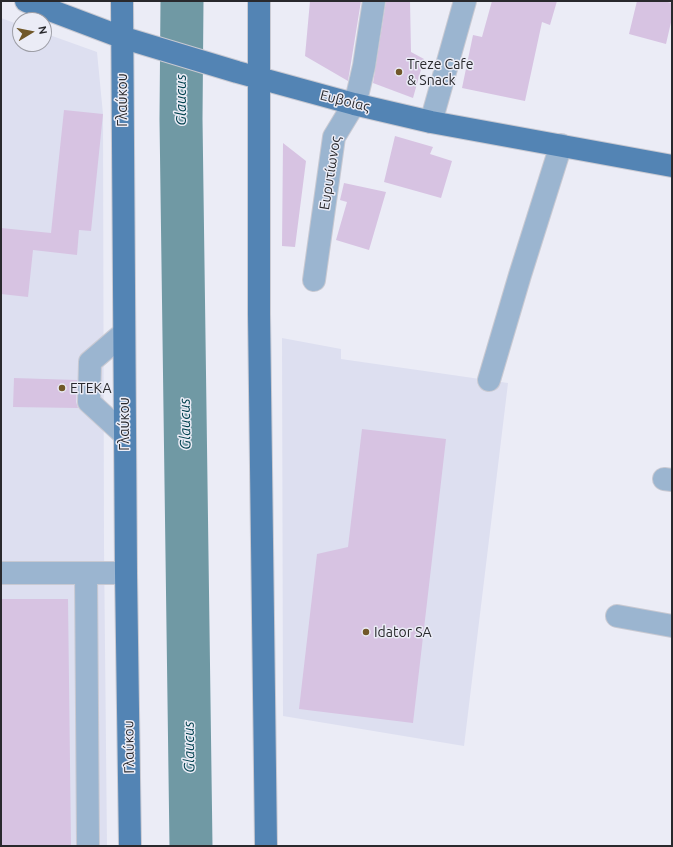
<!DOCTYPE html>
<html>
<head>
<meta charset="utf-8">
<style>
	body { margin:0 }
	#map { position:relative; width:673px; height:847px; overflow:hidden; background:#ebecf6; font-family:Ubuntu,sans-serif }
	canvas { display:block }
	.frame { position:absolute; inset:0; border:2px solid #29292d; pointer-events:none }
	.north { position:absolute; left:12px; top:12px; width:40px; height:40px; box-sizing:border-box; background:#ebecf6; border:1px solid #9d9ea6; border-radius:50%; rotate:80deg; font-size:11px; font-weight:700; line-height:16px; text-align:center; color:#29292d }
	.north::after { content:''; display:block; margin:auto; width:14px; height:18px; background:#715829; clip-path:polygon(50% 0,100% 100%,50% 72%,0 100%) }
</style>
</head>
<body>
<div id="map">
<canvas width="673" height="847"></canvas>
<div class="frame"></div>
<div class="north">N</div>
</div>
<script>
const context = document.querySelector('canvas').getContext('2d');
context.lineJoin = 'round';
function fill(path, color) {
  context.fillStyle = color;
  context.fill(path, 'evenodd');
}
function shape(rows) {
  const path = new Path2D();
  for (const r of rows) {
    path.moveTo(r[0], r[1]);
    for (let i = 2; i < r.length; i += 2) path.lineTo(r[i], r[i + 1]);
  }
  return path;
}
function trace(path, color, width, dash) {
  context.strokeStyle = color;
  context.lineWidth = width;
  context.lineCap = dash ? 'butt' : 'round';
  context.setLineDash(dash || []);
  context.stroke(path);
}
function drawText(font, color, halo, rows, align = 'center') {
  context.font = font + ' Ubuntu,sans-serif';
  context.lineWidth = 3;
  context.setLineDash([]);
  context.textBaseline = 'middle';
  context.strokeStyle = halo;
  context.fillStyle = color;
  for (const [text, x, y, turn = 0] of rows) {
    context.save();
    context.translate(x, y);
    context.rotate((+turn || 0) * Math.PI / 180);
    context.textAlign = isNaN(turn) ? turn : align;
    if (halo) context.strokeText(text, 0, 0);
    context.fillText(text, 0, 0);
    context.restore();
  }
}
const built = shape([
	[1,18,20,25,20,44,44,44,44,33,97,52,103,114,104,546,107,846,1,846],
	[282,338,341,349,341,359,508,383,464,746,283,716]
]);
const river = shape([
	[182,1,181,119,191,846]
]);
const building = shape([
	[310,1,361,1,348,81,305,56],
	[386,1,410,1,411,52,424,59,413,98,373,83],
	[492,1,557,1,550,25,542,22,525,101,462,88,473,35,482,37],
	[637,1,663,1,672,3,672,18,666,44,629,34],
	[64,110,103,114,91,231,79,230,77,255,33,250,28,297,1,294,1,228,51,233],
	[395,136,433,147,430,154,452,161,441,198,384,182],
	[283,143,306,161,295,247,282,246],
	[344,183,386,192,369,250,336,240,347,202,340,200],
	[14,378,77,380,76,402,78,408,13,407],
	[362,429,446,439,413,723,299,709,317,554,348,547],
	[1,599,68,599,71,846,1,846]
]);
const minor = shape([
	[431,122,465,1],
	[314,280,334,137,354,104,358,92,364,66,374,1],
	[124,333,90,362,89,402,125,435],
	[489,380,520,275,561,145],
	[664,479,672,480],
	[1,573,126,573],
	[86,573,88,846],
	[617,616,672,626]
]);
const major = shape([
	[26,1,121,37,237,72,354,104,431,122,672,166],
	[122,1,126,573,130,846],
	[259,1,259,314,266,846]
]);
const markers = [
	[399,72,4,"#715829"],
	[62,388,4,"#715829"],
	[366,632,4,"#715829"]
];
const poiNames = [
	["Treze Cafe",407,64],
	["& Snack",407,80],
	["ΕΤΕΚΑ",70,388],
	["Idator SA",374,632]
];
const streetNames = [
	["Γλαύκου",122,100,-90],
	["Ευβοίας",345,101,14],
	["Ευρυτίωνος",330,173,-81],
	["Γλαύκου",124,424,-90],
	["Γλαύκου",129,747,-91]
];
const waterNames = [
	["Glaucus",181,100,-90],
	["Glaucus",185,424,-91],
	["Glaucus",189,747,-91]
];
fill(built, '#dddff0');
trace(river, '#7099a4', 43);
fill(building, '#d7c3e2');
trace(minor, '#c8c9d2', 24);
trace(major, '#c8c9d2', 24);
trace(minor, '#9bb5d0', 22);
trace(major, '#5384b4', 22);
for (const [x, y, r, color] of markers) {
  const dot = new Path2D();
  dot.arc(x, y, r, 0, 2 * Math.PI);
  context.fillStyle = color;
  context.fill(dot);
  trace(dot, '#ebecf6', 1.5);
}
drawText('14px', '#29292d', '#ebecf6', poiNames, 'left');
drawText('14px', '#29292d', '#ebecf6', streetNames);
drawText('italic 15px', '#00414e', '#ebecf6', waterNames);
</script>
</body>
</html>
